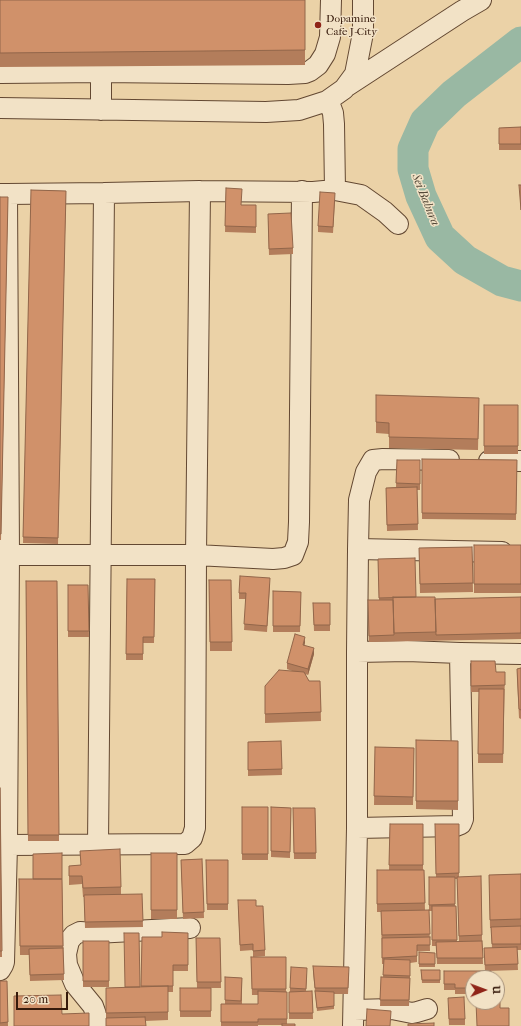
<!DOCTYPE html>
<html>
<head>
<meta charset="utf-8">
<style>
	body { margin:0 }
	#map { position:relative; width:521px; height:1026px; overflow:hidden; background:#ebd2a7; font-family:"IM FELL French Canon",serif }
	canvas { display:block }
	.north { position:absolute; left:465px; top:970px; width:40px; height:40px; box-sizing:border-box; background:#f2e2c6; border:1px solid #a7927b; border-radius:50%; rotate:89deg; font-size:11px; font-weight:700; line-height:16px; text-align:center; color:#361a0b }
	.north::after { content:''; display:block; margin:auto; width:14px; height:18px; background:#8f2418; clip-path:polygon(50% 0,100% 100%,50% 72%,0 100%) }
	.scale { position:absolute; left:16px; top:992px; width:52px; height:18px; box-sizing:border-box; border:2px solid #361a0b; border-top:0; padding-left:5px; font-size:12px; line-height:14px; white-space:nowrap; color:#361a0b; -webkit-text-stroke:3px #f2e2c6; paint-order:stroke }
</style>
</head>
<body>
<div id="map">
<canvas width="521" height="1026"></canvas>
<div class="north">U</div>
<div class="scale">20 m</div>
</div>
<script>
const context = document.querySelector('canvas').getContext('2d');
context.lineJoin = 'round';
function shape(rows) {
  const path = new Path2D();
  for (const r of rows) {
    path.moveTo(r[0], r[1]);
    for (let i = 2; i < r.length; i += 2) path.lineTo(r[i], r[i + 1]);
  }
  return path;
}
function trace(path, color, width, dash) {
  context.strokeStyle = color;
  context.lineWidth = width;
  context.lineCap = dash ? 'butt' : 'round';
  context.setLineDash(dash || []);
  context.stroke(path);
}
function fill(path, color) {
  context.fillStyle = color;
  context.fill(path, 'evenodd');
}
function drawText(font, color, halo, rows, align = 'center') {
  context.font = font + ' "IM FELL French Canon",serif';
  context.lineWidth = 3;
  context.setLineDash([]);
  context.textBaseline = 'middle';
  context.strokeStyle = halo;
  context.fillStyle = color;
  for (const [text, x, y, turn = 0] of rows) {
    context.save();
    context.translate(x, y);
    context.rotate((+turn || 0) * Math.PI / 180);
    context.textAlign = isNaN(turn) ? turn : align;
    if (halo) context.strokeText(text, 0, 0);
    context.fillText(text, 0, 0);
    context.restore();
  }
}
const river = shape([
	[521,42,454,94,425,122,413,149,413,169,421,196,440,237,465,260,502,281,521,286]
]);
const street = shape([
	[101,72,101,110],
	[0,73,101,72,288,74,305,73,310,71,318,65,325,54,330,37,331,0],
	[347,86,462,11,481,0],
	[327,101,330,105,333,113,334,124,335,190],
	[0,108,266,112,299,110,327,101,344,89,355,74,363,33,363,0],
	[0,194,7,194,9,555,7,845,4,962,3,965,0,970],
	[7,194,104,193],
	[489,461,521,461],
	[358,549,502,552],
	[0,555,196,555,273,559,284,558,293,555,298,542,299,522,302,191],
	[357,652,358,549,359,500,366,472,373,460,383,459,449,460],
	[357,828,456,826,461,824,463,819,460,653],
	[98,844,104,193,200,191,313,192,335,190,361,195,385,212,398,224],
	[7,845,185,844,192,838,195,828,196,555,200,191],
	[354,1010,392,1009,412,1013,417,1012,427,1009],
	[99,1026,98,1020,93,1006,75,984,67,965,66,954,69,941,74,935,80,932,95,933,190,928],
	[353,1026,357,828,357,652,407,651,460,653,521,654]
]);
const wall = shape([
	[0,0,305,0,305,65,0,67],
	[521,127,521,150,499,150,499,128],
	[226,188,241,205,256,205,256,233,225,232],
	[31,190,66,191,58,544,23,543],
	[0,197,8,197,1,540,0,540],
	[335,199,333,233,318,232,318,226],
	[268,220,293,248,293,254,269,255],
	[376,395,479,398,478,450,389,448,389,434,376,433],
	[484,405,518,405,518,454,484,454],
	[422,459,517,460,516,520,422,519],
	[397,460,420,460,420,490,417,490,418,530,387,531,386,488,396,487],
	[474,545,521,545,521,593,474,593],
	[472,547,473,592,420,593,419,548],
	[378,559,416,597,435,599,521,597,521,639,369,642,368,600,379,600],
	[127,579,155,579,154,643,143,643,143,660,126,660],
	[209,580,231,580,232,651,210,651],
	[26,581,57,581,59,841,28,841],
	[270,584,267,632,244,630,246,599,239,599,239,593],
	[68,585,88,585,89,637,68,637],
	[273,591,301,592,300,632,273,632],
	[313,603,330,603,330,631,314,631],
	[305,643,304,645,314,654,308,675,305,674,309,681,320,681,321,721,265,723,265,686,292,671,287,669,287,663],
	[471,661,496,672,505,672,503,763,478,763,479,692,471,692],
	[521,668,521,719,519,718,517,677,517,669],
	[416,740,458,741,458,810,416,809],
	[281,741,282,775,248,776,248,742],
	[375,747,414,748,413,805,374,805],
	[0,788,2,957,0,957],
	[242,807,268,807,268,860,242,860],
	[271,807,291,808,290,858,271,857],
	[293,808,315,808,316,859,294,859],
	[390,824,423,824,423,870,424,870,425,910,429,910,430,951,417,951,417,962,410,963,410,984,409,1006,380,1006,381,977,383,977,384,964,382,964,381,912,377,912,377,870,389,870],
	[435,824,459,824,459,877,481,876,482,941,459,942,457,879,455,879,455,906,456,906,457,942,482,941,483,964,437,964,436,946,432,946,432,911,429,911,429,877,436,877],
	[80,851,121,887,121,895,142,894,143,927,85,928,84,897,83,897,82,884,69,885,69,866,81,865],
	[151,853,177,853,177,919,151,919],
	[202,859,204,918,183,919,181,860],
	[206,860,228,860,228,910,207,910],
	[521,874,521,950,517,950,518,970,488,971,473,978,473,994,455,994,455,990,444,990,444,971,485,971,484,948,492,948,491,928,490,928,489,875],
	[19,879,62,879,64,980,30,981,29,955,20,955],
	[238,906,256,906,265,950,265,956,253,957,253,950,240,951],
	[188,933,188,971,173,971,173,992,168,992,168,1020,145,1021,106,1026,106,988,141,987,142,937,162,937],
	[196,938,220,938,221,988,197,988],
	[83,941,109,941,109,987,83,987],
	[419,952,435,953,435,967,419,967],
	[251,957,286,957,286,992,287,992,287,1024,282,1025,258,1025,258,1026,221,1026,221,1004,225,1004,225,977,242,978,242,1004,258,1004,258,995,252,995],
	[313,966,349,973,348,994,334,994,334,1009,317,1011,313,972],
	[421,970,440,970,440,983,422,983],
	[307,974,306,991,312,991,313,1019,289,1019,289,992,290,992,290,988],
	[0,981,7,981,8,1026,0,1026],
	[180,988,211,988,211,1017,180,1017],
	[448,1004,465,1019,465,1025,449,1025]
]);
const shadedWall = shape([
	[305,637,305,643,303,651,303,645],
	[314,648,314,654,308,675,308,669]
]);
const building = shape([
	[0,0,305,0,305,50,0,53,0,0],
	[521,127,521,144,499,144,499,128,521,127],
	[519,185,521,185,521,210,519,185],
	[226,188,242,189,241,205,256,205,256,227,225,226,226,188],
	[31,190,66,191,58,538,23,537,31,190],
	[320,192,335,193,333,227,318,226,320,192],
	[0,197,8,197,1,534,0,534,0,197],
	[291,213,293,248,269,249,268,214,291,213],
	[376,395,479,398,478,439,389,437,389,423,376,422,376,395],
	[484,405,518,405,518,446,484,446,484,405],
	[422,459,517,460,516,514,422,513,422,459],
	[397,460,420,460,420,484,396,483,397,460],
	[417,487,418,524,387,525,386,488,417,487],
	[474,545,521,545,521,584,474,584,474,545],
	[472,547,473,583,420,584,419,548,472,547],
	[415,558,416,597,379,598,378,559,415,558],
	[240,576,270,578,267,626,244,624,246,593,239,593,240,576],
	[127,579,155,579,154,637,143,637,143,654,126,654,127,579],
	[209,580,231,580,232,642,210,642,209,580],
	[26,581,57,581,59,835,28,835,26,581],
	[68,585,88,585,89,631,68,631,68,585],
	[273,591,301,592,300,626,273,626,273,591],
	[393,597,435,597,436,632,394,633,393,597],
	[521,597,521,633,436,635,435,599,521,597],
	[368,600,393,600,394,635,369,636,368,600],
	[313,603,330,603,330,625,314,625,313,603],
	[295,634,305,637,303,645,314,648,308,669,287,663,295,634],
	[471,661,495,661,496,672,505,672,505,685,471,686,471,661],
	[521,668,521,710,519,709,517,669,521,668],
	[279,670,304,672,309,681,320,681,321,712,265,714,265,686,279,670],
	[479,689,504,689,503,754,478,754,479,689],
	[416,740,458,741,458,801,416,801,416,740],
	[281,741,282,769,248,770,248,742,281,741],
	[375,747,414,748,413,797,374,796,375,747],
	[0,788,2,951,0,951,0,788],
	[242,807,268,807,268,854,242,854,242,807],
	[271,807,291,808,290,852,271,851,271,807],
	[293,808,315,808,316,853,294,853,293,808],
	[390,824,423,824,423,865,389,865,390,824],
	[435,824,459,824,459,873,436,874,435,824],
	[120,849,121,887,83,888,82,876,69,876,69,866,81,865,80,851,120,849],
	[62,853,62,879,33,879,33,854,62,853],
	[151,853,177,853,177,910,151,910,151,853],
	[202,859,204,912,183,913,181,860,202,859],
	[206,860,228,860,228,904,207,904,206,860],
	[377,870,424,870,425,903,377,904,377,870],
	[521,874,521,919,490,920,489,875,521,874],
	[481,876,482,935,459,936,457,877,481,876],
	[429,877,455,877,455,904,429,905,429,877],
	[19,879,62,879,63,946,20,946,19,879],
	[142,894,143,921,85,922,84,895,142,894],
	[238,900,256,900,256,906,263,906,265,950,253,951,253,944,240,945,238,900],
	[432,906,456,906,457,940,432,940,432,906],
	[429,910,430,934,382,935,381,911,429,910],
	[521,926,521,944,492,944,491,927,521,926],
	[162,932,188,933,188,965,173,965,173,986,141,986,142,937,162,937,162,932],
	[124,933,139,933,140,987,125,987,124,933],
	[430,937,430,945,417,945,417,956,382,958,382,938,430,937],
	[196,938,220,938,221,982,197,982,196,938],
	[83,941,109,941,109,981,83,981,83,941],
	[482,941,483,958,437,958,436,942,482,941],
	[517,947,518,964,485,965,484,948,517,947],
	[63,948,64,974,30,975,29,949,63,948],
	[419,952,435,953,435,964,419,964,419,952],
	[251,957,286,957,286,989,252,989,251,957],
	[384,959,410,960,410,976,383,975,384,959],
	[313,966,349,967,348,988,315,988,313,966],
	[291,967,307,968,306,989,290,988,291,967],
	[421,970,440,970,440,980,422,980,421,970],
	[444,971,491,971,491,978,473,978,473,988,455,988,455,984,444,984,444,971],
	[225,977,242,978,241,1001,225,1000,225,977],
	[381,977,410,978,409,1000,380,1000,381,977],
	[0,981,7,981,8,1022,0,1023,0,981],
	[168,986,168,1012,106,1013,106,988,168,986],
	[180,988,211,988,211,1011,180,1011,180,988],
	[258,991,287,992,287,1019,258,1019,258,1022,221,1022,221,1004,258,1004,258,991],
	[312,991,313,1013,289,1013,289,992,312,991],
	[315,991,334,992,334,1006,317,1008,315,991],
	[61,995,62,1014,89,1013,89,1026,14,1026,14,996,61,995],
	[497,996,500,996,500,1008,509,1008,509,1026,477,1026,476,1002,497,1002,497,996],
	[464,997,465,1019,449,1019,448,998,464,997],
	[367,1009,391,1011,390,1026,366,1026,367,1009],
	[145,1017,146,1026,106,1026,106,1018,145,1017],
	[434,1023,434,1026,408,1026,408,1024,434,1023],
	[282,1024,295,1024,295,1026,282,1026,282,1024]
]);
const markers = [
	[318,25,4,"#8f2418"]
];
const poiNames = [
	["Dopamine",326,19],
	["Cafe J-City",326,32]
];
const waterNames = [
	["Sei Babura",425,200,68]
];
trace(river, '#99b8a3', 31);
trace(street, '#634832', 22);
trace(street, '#f2e2c6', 20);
fill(wall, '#b37d5b');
fill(shadedWall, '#92664a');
fill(building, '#d0916a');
trace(building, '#92664a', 1);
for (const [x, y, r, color] of markers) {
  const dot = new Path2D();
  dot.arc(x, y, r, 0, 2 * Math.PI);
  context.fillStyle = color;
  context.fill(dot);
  trace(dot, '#f2e2c6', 1.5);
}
drawText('11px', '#361a0b', '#f2e2c6', poiNames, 'left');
drawText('italic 12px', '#544939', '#f2e2c6', waterNames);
</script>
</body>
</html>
